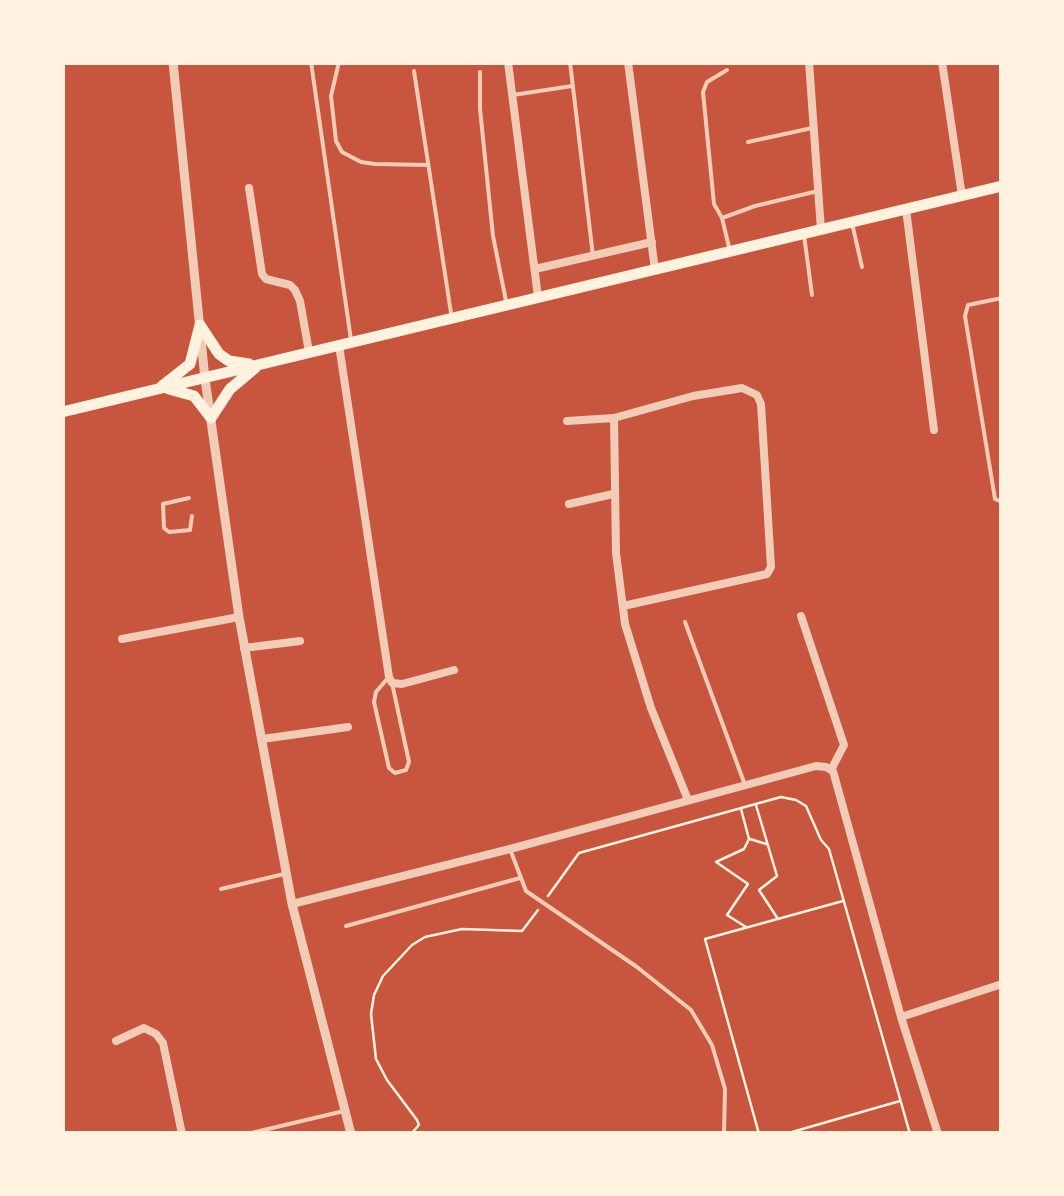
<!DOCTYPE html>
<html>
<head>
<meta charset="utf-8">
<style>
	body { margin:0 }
	#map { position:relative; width:1064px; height:1196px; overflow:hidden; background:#c8553d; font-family:"Roboto Serif",serif }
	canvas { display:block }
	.frame { position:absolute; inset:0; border:65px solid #fff3e0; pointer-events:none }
</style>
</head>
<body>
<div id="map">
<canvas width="1064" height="1196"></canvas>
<div class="frame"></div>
</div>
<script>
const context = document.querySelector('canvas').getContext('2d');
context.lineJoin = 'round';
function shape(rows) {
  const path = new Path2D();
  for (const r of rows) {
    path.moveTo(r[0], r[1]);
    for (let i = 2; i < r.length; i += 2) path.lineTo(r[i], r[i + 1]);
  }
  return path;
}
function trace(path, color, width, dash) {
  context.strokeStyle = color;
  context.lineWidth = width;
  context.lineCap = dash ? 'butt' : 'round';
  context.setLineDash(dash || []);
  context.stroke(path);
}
const path = shape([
	[756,805,777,876,759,890,778,919],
	[741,809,749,839,744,849,716,862,748,884,727,915,746,927],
	[750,839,766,844],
	[548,896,579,853,781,797,796,800,806,806,821,840,829,849,910,1134],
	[411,1134,419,1125,417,1120,387,1080,376,1059,371,1014,374,995,383,976,412,945,425,937,462,929,522,931,538,910],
	[759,1134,705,939,843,901],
	[785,1134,900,1101]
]);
const service = shape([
	[311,62,351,340],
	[339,62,331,96,336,141,342,152,361,162,375,164,428,165],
	[570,62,593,256],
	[414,71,451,313],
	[480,72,480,109,493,236,506,301],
	[513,95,572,86],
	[748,142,812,128],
	[722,218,714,204,703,92,707,82,727,70],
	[852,223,862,267],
	[804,235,812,295],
	[729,247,722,218,755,206,818,191],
	[1002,298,968,305,965,316,995,499,1002,502],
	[189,498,163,504,164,528,169,532,190,530,192,516],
	[685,622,745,785],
	[387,679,376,692,374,702,389,768,395,773,406,770,409,762,392,683],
	[510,849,526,891,637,967,691,1010,712,1045,725,1089,724,1134],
	[221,889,284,874],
	[346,926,520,878],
	[247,1134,344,1111]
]);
const minor = shape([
	[508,62,538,297],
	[628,62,655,270],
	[809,62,821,230],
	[942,62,962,196],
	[249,188,262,274,266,279,290,285,295,290,300,301,309,352],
	[906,209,934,430],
	[535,269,652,242],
	[339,345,389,677,392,683,402,684,454,670],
	[614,418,616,553,625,624,651,708,688,800],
	[567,421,614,418,693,396,742,388,757,395,761,404,771,567,767,574,623,606],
	[569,504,613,494],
	[801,616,844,745,831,770],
	[122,639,239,617],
	[244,648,300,641],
	[262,739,348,727],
	[292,904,510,849,816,766,826,767,833,771,901,1017,938,1134],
	[901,1017,1002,984],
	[116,1041,144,1028,156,1034,163,1043,182,1134]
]);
const tertiary = shape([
	[173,62,205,379,239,617,292,904,351,1134]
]);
const primary = shape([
	[200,325,219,354,229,361,249,364],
	[162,386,190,364,200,325],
	[169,389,194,396,211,418,230,389,255,368],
	[62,412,1002,186]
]);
trace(path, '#fff3e0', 2.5);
trace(service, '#f1ccb7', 4);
trace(minor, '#f1ccb7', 8);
trace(tertiary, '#f1ccb7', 9);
trace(primary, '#fff3e0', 11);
</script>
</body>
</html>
